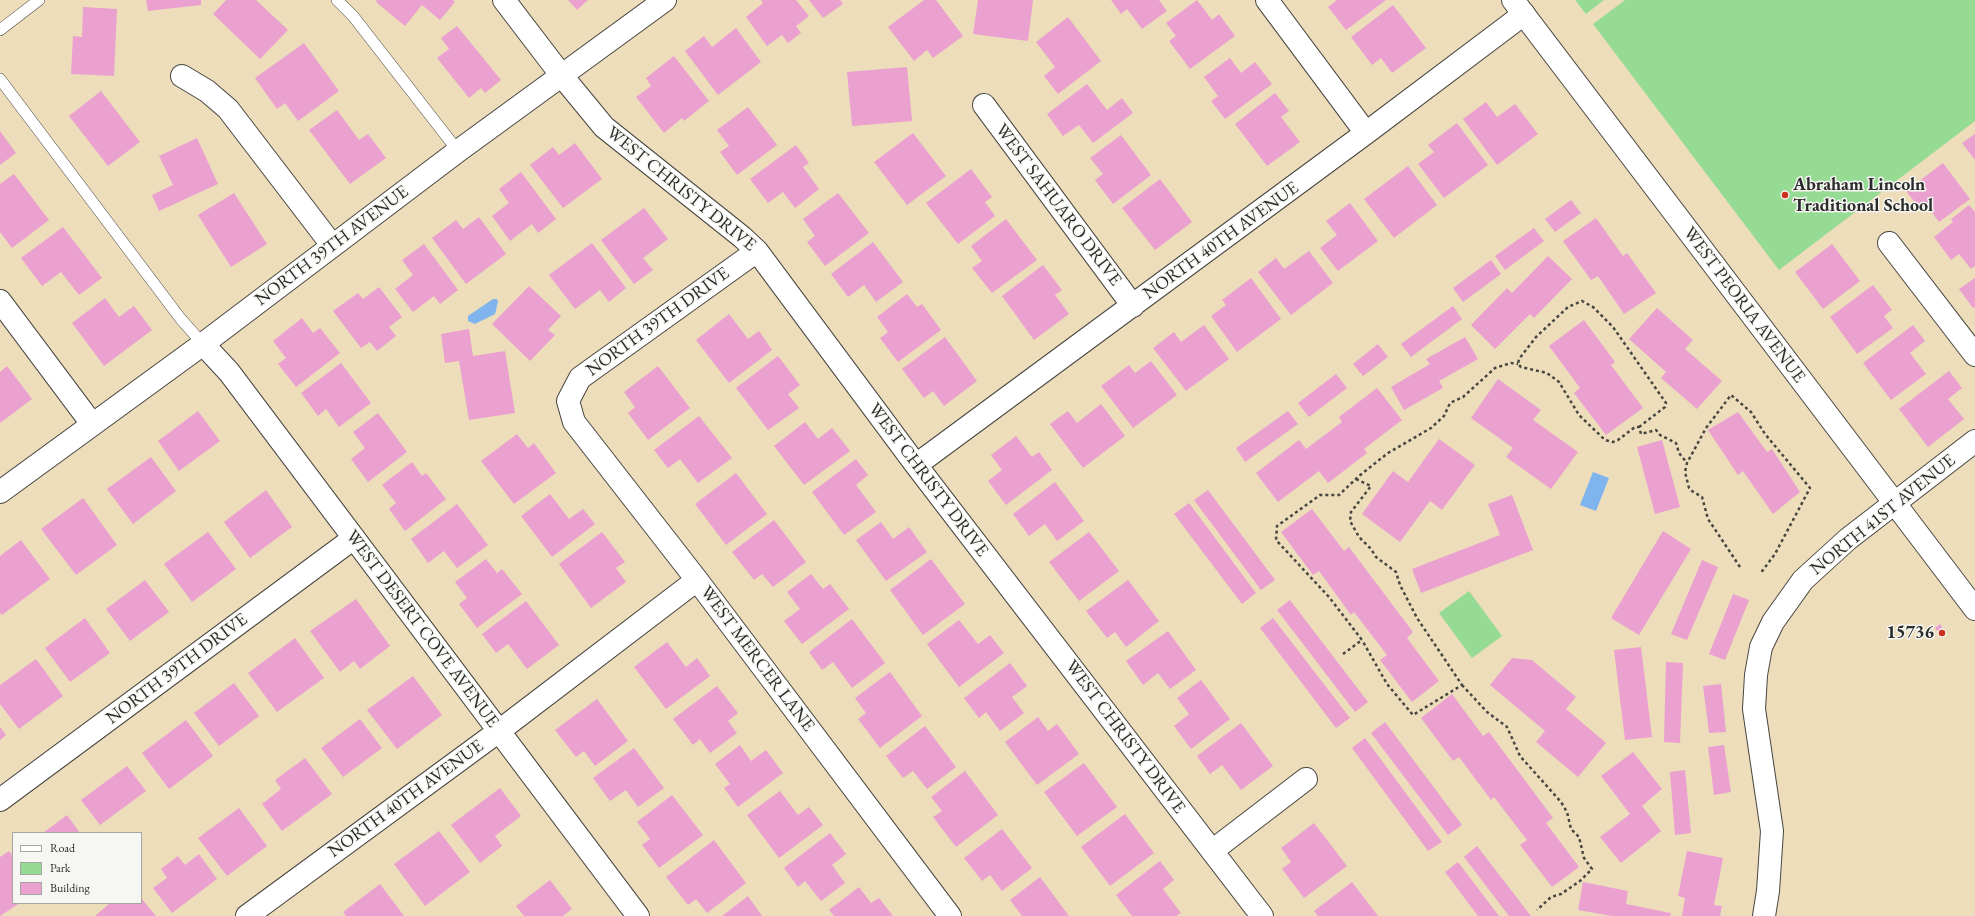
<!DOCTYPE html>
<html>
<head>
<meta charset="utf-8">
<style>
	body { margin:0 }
	#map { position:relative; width:1975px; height:916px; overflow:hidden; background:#edddbb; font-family:"EB Garamond",serif }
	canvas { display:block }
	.legend { position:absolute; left:12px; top:832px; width:130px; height:72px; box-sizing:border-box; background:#f6f6f2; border:1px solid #a5a5a2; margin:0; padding:5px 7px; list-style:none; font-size:12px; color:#2b2b2b }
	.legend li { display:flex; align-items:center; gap:8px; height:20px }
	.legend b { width:20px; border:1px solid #a5a5a2 }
</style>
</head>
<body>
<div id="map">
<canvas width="1975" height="916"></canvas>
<ul class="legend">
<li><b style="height:5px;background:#fff"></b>Road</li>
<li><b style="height:11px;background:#96db93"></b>Park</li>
<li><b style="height:11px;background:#eaa1cf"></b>Building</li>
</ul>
</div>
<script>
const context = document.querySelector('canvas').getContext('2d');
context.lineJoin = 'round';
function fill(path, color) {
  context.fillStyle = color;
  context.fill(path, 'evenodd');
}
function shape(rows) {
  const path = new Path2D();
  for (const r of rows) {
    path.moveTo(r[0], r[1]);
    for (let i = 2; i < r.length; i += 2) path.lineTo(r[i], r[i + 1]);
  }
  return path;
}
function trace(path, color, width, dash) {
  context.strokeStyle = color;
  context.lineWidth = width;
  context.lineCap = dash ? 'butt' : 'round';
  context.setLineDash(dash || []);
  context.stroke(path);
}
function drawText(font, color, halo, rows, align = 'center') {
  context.font = font + ' "EB Garamond",serif';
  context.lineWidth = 3;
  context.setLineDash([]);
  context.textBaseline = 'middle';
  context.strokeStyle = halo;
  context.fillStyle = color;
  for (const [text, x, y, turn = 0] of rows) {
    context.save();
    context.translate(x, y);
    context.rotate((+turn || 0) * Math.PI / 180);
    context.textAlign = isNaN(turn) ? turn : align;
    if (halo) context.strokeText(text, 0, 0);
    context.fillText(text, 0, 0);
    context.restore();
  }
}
const green = shape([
	[1575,0,1604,0,1586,14],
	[1625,0,1975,0,1975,121,1779,270,1593,24],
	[1469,591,1502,636,1472,658,1439,613]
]);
const water = shape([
	[493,299,497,299,498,302,495,314,475,324,468,321,468,316],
	[1593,472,1609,478,1596,511,1580,505]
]);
const building = shape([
	[146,0,201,0,201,5,148,11],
	[226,0,256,0,288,30,260,59,213,14],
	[377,0,453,0,455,2,440,20,422,5,405,26,376,2],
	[568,0,588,0,577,10],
	[761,0,796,0,809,16,796,26,801,33,788,43,782,35,767,46,746,17,763,3],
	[809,0,840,0,843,4,823,18],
	[924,0,936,0,963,36,933,58,927,50,914,61,888,27],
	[978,0,1033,0,1028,41,973,34],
	[1111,0,1159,0,1167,11,1142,29,1127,9,1121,14],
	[1197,0,1212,20,1219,14,1235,36,1190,69,1169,41,1176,36,1166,23],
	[1337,0,1386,0,1346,30,1328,7],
	[1393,5,1426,48,1392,73,1381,58,1372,65,1351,37],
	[83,7,117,9,114,76,71,74,73,36,82,37],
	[1068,17,1101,61,1058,94,1044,76,1055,67,1036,42],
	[457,26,501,80,485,93,481,88,469,98,437,58,449,49,441,38],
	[736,28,761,62,718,95,685,51,704,36,712,47],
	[304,43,339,91,298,121,285,103,277,109,255,78],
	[674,56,709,101,684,121,682,118,664,133,636,97,651,86,646,78],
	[1230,58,1241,73,1255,62,1272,84,1225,119,1211,101,1218,96,1204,77],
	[907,67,912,121,852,126,847,72],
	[1087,84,1107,110,1122,98,1133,113,1093,143,1079,125,1063,136,1047,114],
	[101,91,140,142,108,166,69,116],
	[1275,93,1289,111,1281,117,1300,142,1267,166,1235,124],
	[1486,102,1497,117,1515,104,1538,134,1497,165,1463,119],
	[748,107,777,145,737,175,720,152,729,146,717,130],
	[337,110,359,140,368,134,386,158,350,184,309,130],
	[1457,123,1488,165,1444,198,1418,164,1434,152,1428,145],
	[0,131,16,153,0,165],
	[913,133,946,176,907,205,874,162],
	[1975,134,1975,160,1962,143],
	[1121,135,1151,175,1113,204,1095,180,1103,174,1090,158],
	[197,138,218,184,159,211,152,195,173,185,159,156],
	[575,143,602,179,563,208,530,165,553,147,559,155],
	[796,145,809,163,803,167,819,189,795,208,783,192,768,203,750,179],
	[1943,163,1970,199,1939,222,1927,206,1921,210,1906,191],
	[1408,166,1437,205,1394,238,1364,199],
	[971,169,992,197,985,202,995,216,958,244,926,203],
	[521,172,556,219,538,233,532,224,510,241,492,216,509,203,499,189],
	[14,174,49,220,12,248,0,232,0,184],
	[1160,179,1192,222,1155,250,1122,208],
	[234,193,267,244,231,267,198,215],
	[838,193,869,233,825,266,807,242,815,236,803,219],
	[1571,200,1581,213,1555,232,1545,219],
	[1350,203,1378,241,1338,271,1320,248,1337,235,1326,221],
	[1969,205,1975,212,1975,266,1971,269,1959,254,1951,260,1934,237,1953,222,1951,219],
	[644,208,668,239,643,258,653,270,634,284,601,240],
	[479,217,506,254,466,284,432,238,456,220,463,229],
	[1596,218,1623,256,1627,253,1656,293,1624,314,1598,276,1591,280,1563,241],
	[1006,219,1037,260,992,293,972,268,982,261,971,246],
	[63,227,102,278,79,295,61,272,42,286,21,258],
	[1534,228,1544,241,1505,270,1495,256],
	[873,242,903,282,876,302,864,285,848,297,831,274],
	[592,243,626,288,609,302,600,290,575,309,549,275],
	[424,244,458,290,440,304,434,296,413,312,395,289,413,275,402,260],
	[1832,244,1860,281,1823,309,1795,272],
	[1309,251,1333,283,1291,315,1258,272,1276,258,1284,269],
	[1548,256,1572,279,1534,318,1530,314,1495,349,1471,325,1507,288,1512,293],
	[1491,260,1501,274,1463,302,1453,288],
	[1043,265,1062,290,1055,295,1069,314,1034,340,1002,296],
	[1251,278,1281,319,1237,352,1211,316,1226,305,1222,300],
	[1975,278,1975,307,1973,308,1959,289],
	[1873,285,1892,310,1884,316,1893,328,1857,354,1830,317],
	[529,286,561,316,548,330,555,335,530,361,492,324],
	[379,287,402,317,389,327,396,336,377,351,370,342,361,348,333,311,358,293,363,299],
	[907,294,917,307,922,304,941,330,898,362,880,338,888,332,877,317],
	[105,298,119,317,134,306,152,330,104,366,72,323],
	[1453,306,1462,319,1411,357,1401,344],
	[1657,308,1693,340,1685,349,1722,381,1697,409,1661,378,1666,372,1629,339],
	[729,314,748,339,759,331,772,350,729,383,696,340],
	[302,318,313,333,320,328,340,353,296,387,278,364,286,358,273,341],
	[1584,320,1615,362,1611,365,1643,408,1606,435,1574,393,1580,388,1549,346],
	[1204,325,1229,359,1186,391,1153,348,1174,332,1181,342],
	[1913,325,1925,341,1910,353,1926,374,1891,400,1863,363],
	[469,329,473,356,505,351,515,413,469,420,459,361,445,363,441,334],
	[945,337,977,381,944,406,933,391,924,398,902,369],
	[1465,337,1478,359,1439,381,1443,388,1404,410,1391,387,1430,364,1426,359],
	[1378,344,1388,357,1363,376,1353,364],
	[778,356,800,385,788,394,799,408,768,430,736,388],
	[1151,361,1177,395,1133,428,1101,386,1129,365,1135,373],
	[341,363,371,403,339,427,326,409,318,416,301,393],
	[7,366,32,399,0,423,0,372],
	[658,366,690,408,648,440,628,413,635,407,624,392],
	[1949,371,1962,388,1948,399,1964,419,1928,447,1899,409],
	[1336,374,1347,388,1309,417,1298,403],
	[1498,379,1541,410,1533,420,1578,452,1551,489,1506,457,1513,448,1471,418],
	[1377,388,1402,420,1364,449,1367,453,1328,483,1319,471,1278,502,1256,473,1299,440,1306,449,1342,422,1339,417],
	[1101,404,1125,436,1083,468,1050,424,1068,411,1077,423],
	[198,411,220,441,179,471,158,441],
	[1288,411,1298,424,1245,462,1236,448],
	[1738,412,1767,452,1772,449,1800,492,1773,514,1743,471,1738,475,1708,430],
	[378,413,407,452,368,482,351,459,365,448,353,432],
	[699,416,732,458,698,483,680,459,668,468,654,450],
	[805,422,818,439,832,428,850,451,804,485,774,446],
	[517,434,528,448,534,443,556,473,514,504,481,461],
	[1016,436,1032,457,1039,452,1052,470,1006,505,988,481,1002,470,991,455],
	[1439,439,1475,465,1442,510,1430,501,1400,542,1362,514,1393,471,1408,482],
	[1662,440,1680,507,1655,514,1637,447],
	[151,457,176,491,133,524,107,489],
	[856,459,868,475,856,485,876,512,844,535,812,492],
	[412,462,422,476,426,473,446,499,405,531,389,509,396,503,382,485],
	[736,473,767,514,726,545,695,504],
	[1055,482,1084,521,1057,541,1045,524,1029,536,1013,514],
	[266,490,292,527,250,558,224,522],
	[1208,490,1275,580,1261,590,1194,500],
	[550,494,569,519,583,509,595,524,552,557,521,516],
	[1512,495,1533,550,1421,593,1412,569,1500,535,1488,504],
	[83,498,117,545,76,575,41,529],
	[1189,503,1256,593,1242,604,1174,514],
	[457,504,488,545,457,568,444,551,428,563,411,539],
	[1312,509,1344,551,1349,547,1413,632,1407,638,1439,681,1412,702,1380,660,1387,655,1354,612,1351,615,1319,571,1313,575,1281,532],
	[774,520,806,562,773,587,762,574,754,580,732,552],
	[881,522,893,539,909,527,927,552,886,581,856,540],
	[1663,531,1691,549,1639,635,1611,618],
	[208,532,236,569,192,602,164,564],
	[602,532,625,562,616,568,626,582,591,608,559,564],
	[1089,532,1119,571,1079,601,1049,562],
	[21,540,50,579,2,615,0,613,0,556],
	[486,559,497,573,502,569,522,594,477,628,459,604,467,598,455,582],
	[931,559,965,604,923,635,890,590],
	[1702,560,1718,567,1687,640,1671,634],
	[811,574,823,589,830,584,849,609,802,644,784,621,800,609,787,592],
	[145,580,169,612,130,641,106,609],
	[1128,580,1159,621,1126,647,1115,632,1107,638,1086,611],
	[1733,594,1749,600,1725,660,1709,654],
	[356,599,390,646,360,669,354,661,340,672,310,631],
	[1290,600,1368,702,1355,712,1277,610],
	[526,601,559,645,527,669,508,644,496,653,482,634],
	[85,618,110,653,70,682,45,648],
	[1273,618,1350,718,1336,728,1260,628],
	[852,619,885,663,852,688,833,662,822,670,809,652],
	[959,620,978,644,990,635,1004,653,959,687,927,644],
	[1940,624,1945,632,1943,638,1935,628],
	[1168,631,1196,670,1170,689,1158,673,1143,685,1126,661],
	[295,638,324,678,277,712,248,673],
	[667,642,686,667,697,658,710,676,666,709,634,667],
	[1641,647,1652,737,1625,740,1614,650],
	[1512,658,1532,660,1576,697,1566,709,1606,743,1578,777,1536,742,1545,731,1490,685],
	[36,659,63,696,19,729,0,704,0,685],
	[1666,662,1683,663,1680,743,1664,742],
	[1010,663,1027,686,1012,697,1024,713,1000,731,986,712,979,718,964,698],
	[890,672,922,716,880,748,858,719,866,713,855,698],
	[413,676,442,715,397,749,367,710],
	[1201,680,1230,719,1191,749,1174,726,1189,714,1177,698],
	[234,683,259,716,219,746,194,713],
	[1721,684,1726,732,1709,733,1703,686],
	[717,686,738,713,728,721,737,733,710,753,700,739,693,745,673,719],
	[1452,694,1483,736,1489,732,1553,818,1546,823,1579,867,1552,887,1520,845,1527,840,1494,797,1491,800,1459,757,1453,761,1421,718],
	[597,699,628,741,595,766,584,751,576,757,555,730],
	[1038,717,1048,731,1057,724,1079,754,1037,785,1005,742],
	[360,719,382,748,343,777,321,748],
	[186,720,213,756,169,789,142,753],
	[1385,722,1462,825,1448,835,1371,733],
	[1241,723,1273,766,1241,790,1222,765,1210,774,1197,756],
	[925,726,956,767,927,789,913,771,903,778,886,756],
	[0,727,6,735,0,740],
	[1365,738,1442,842,1428,851,1352,748],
	[740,745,751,761,766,750,783,773,738,807,724,788,730,784,715,764],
	[1724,745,1731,792,1714,795,1708,747],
	[634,748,664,788,638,807,626,790,610,801,593,778],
	[1633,752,1662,789,1642,806,1661,831,1621,863,1600,837,1630,814,1601,776],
	[305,758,332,794,282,831,262,804,281,789,275,780],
	[1084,763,1117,807,1077,836,1044,792],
	[127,766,146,791,100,825,81,800],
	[1685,770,1691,833,1675,835,1670,772],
	[965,771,998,815,956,847,933,817,942,811,931,797],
	[500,788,521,816,495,836,502,846,480,863,451,825],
	[780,791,798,815,809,807,823,825,779,858,747,815],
	[672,795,703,835,659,868,642,845,650,839,637,822],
	[239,808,267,846,227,876,198,838],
	[1125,814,1154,853,1110,886,1081,847],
	[67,815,80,833,43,833],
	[1314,823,1347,866,1304,898,1282,869,1291,862,1281,848],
	[1002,829,1032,868,1002,891,990,875,982,881,964,858],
	[439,831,470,872,425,906,394,864],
	[830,833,846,854,832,865,845,883,821,901,805,881,798,887,784,868],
	[714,840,746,883,707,913,696,899,688,905,666,877],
	[1477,846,1531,916,1509,916,1464,857],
	[9,851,13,856,13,903,20,903,0,916,0,857],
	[1687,851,1723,858,1714,905,1722,906,1720,916,1682,916,1685,898,1678,896],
	[199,854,217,879,172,913,153,888,167,878,161,869,178,856,185,865],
	[1160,861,1174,880,1163,889,1181,913,1176,916,1132,916,1116,895],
	[1458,862,1499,916,1478,916,1445,872],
	[1040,877,1069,916,1022,916,1010,900],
	[550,880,572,909,563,916,524,916,516,906],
	[1352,882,1378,916,1318,916,1314,911],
	[1583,882,1628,891,1626,904,1671,913,1670,916,1612,916,1578,910],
	[380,884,404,916,346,916,343,912],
	[859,887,871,903,879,898,893,916,834,916,829,910],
	[748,896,762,916,722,916],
	[141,898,156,916,95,916,110,903,141,903]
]);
const path = shape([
	[1639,427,1665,407,1666,403,1613,327,1593,307,1582,301,1568,307,1536,337,1519,359,1518,364,1521,367,1547,373,1559,382,1579,415,1605,440,1613,442,1618,440,1635,427,1639,427,1641,434,1656,430,1660,435,1676,443,1679,453,1687,463],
	[1356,479,1371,486,1351,512,1350,521,1359,537,1371,549,1376,557,1396,572,1400,585,1417,618,1462,685,1413,715,1387,684,1362,640],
	[1740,567,1708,519,1702,497,1692,491,1689,488,1685,472,1687,463,1706,428,1731,395,1751,412,1765,434,1810,488,1775,554,1760,574],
	[1343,654,1362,640,1329,597,1276,540,1277,526,1320,495,1339,495,1359,476,1388,453,1431,428,1444,416,1450,403,1463,397,1495,368,1511,363,1518,364],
	[1462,685,1487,712,1507,727,1520,756,1561,802,1567,812,1571,829,1579,837,1584,858,1592,869,1580,881,1561,894,1551,897,1537,910]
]);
const service = shape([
	[337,0,353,16,458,151],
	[0,30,39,0],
	[0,79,180,318,203,344]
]);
const minor = shape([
	[504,0,562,76,604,127,742,237,757,251,916,465,1262,916],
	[1267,0,1366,133],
	[182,76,207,91,228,109,332,245],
	[984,105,1133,306],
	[1889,243,1975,355],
	[757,251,580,378,568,401,574,422,697,580,950,916],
	[0,301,92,424],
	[203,344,229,372,638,916],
	[916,465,1366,133,1524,14],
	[0,800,354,538],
	[1212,851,1306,779],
	[247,916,499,731,697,580],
	[1764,916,1768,891,1772,831,1754,709,1756,675,1761,647,1773,622,1803,580,1848,539,1975,441]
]);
const tertiary = shape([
	[0,492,203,344,458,151,665,0]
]);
const secondary = shape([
	[1513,0,1975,609]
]);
const markers = [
	[1785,195,4,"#c8321e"],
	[1942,633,4,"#c8321e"]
];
const poiNames = [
	["Abraham Lincoln",1793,185],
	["Traditional School",1793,206],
	["15736",1934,633,"right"]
];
const streetNames = [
	["WEST CHRISTY DRIVE",681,189,39],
	["WEST SAHUARO DRIVE",1058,205,53],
	["NORTH 40TH AVENUE",1221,241,-36],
	["NORTH 39TH AVENUE",332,246,-37],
	["WEST PEORIA AVENUE",1744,305,53],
	["NORTH 39TH DRIVE",658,322,-36],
	["WEST CHRISTY DRIVE",928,480,53],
	["NORTH 41ST AVENUE",1883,515,-39],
	["WEST DESERT COVE AVENUE",422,629,53],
	["WEST MERCER LANE",757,659,53],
	["NORTH 39TH DRIVE",177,669,-37],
	["WEST CHRISTY DRIVE",1125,737,53],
	["NORTH 40TH AVENUE",406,799,-36]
];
fill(green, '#96db93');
fill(water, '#80b4ed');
fill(building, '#eaa1cf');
trace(service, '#484641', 12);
trace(minor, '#484641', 24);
trace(tertiary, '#484641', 24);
trace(secondary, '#484641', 24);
trace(path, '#484641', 2.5, [3, 3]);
trace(service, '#fff', 11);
trace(minor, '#fff', 22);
trace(tertiary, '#fff', 22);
trace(secondary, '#fff', 22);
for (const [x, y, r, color] of markers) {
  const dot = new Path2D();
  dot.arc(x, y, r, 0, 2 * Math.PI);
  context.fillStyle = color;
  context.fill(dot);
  trace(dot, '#f6f6f2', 1.5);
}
drawText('bold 18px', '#2b2b2b', '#f6f6f2', poiNames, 'left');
drawText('18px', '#2b2b2b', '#f6f6f2', streetNames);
</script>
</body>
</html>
